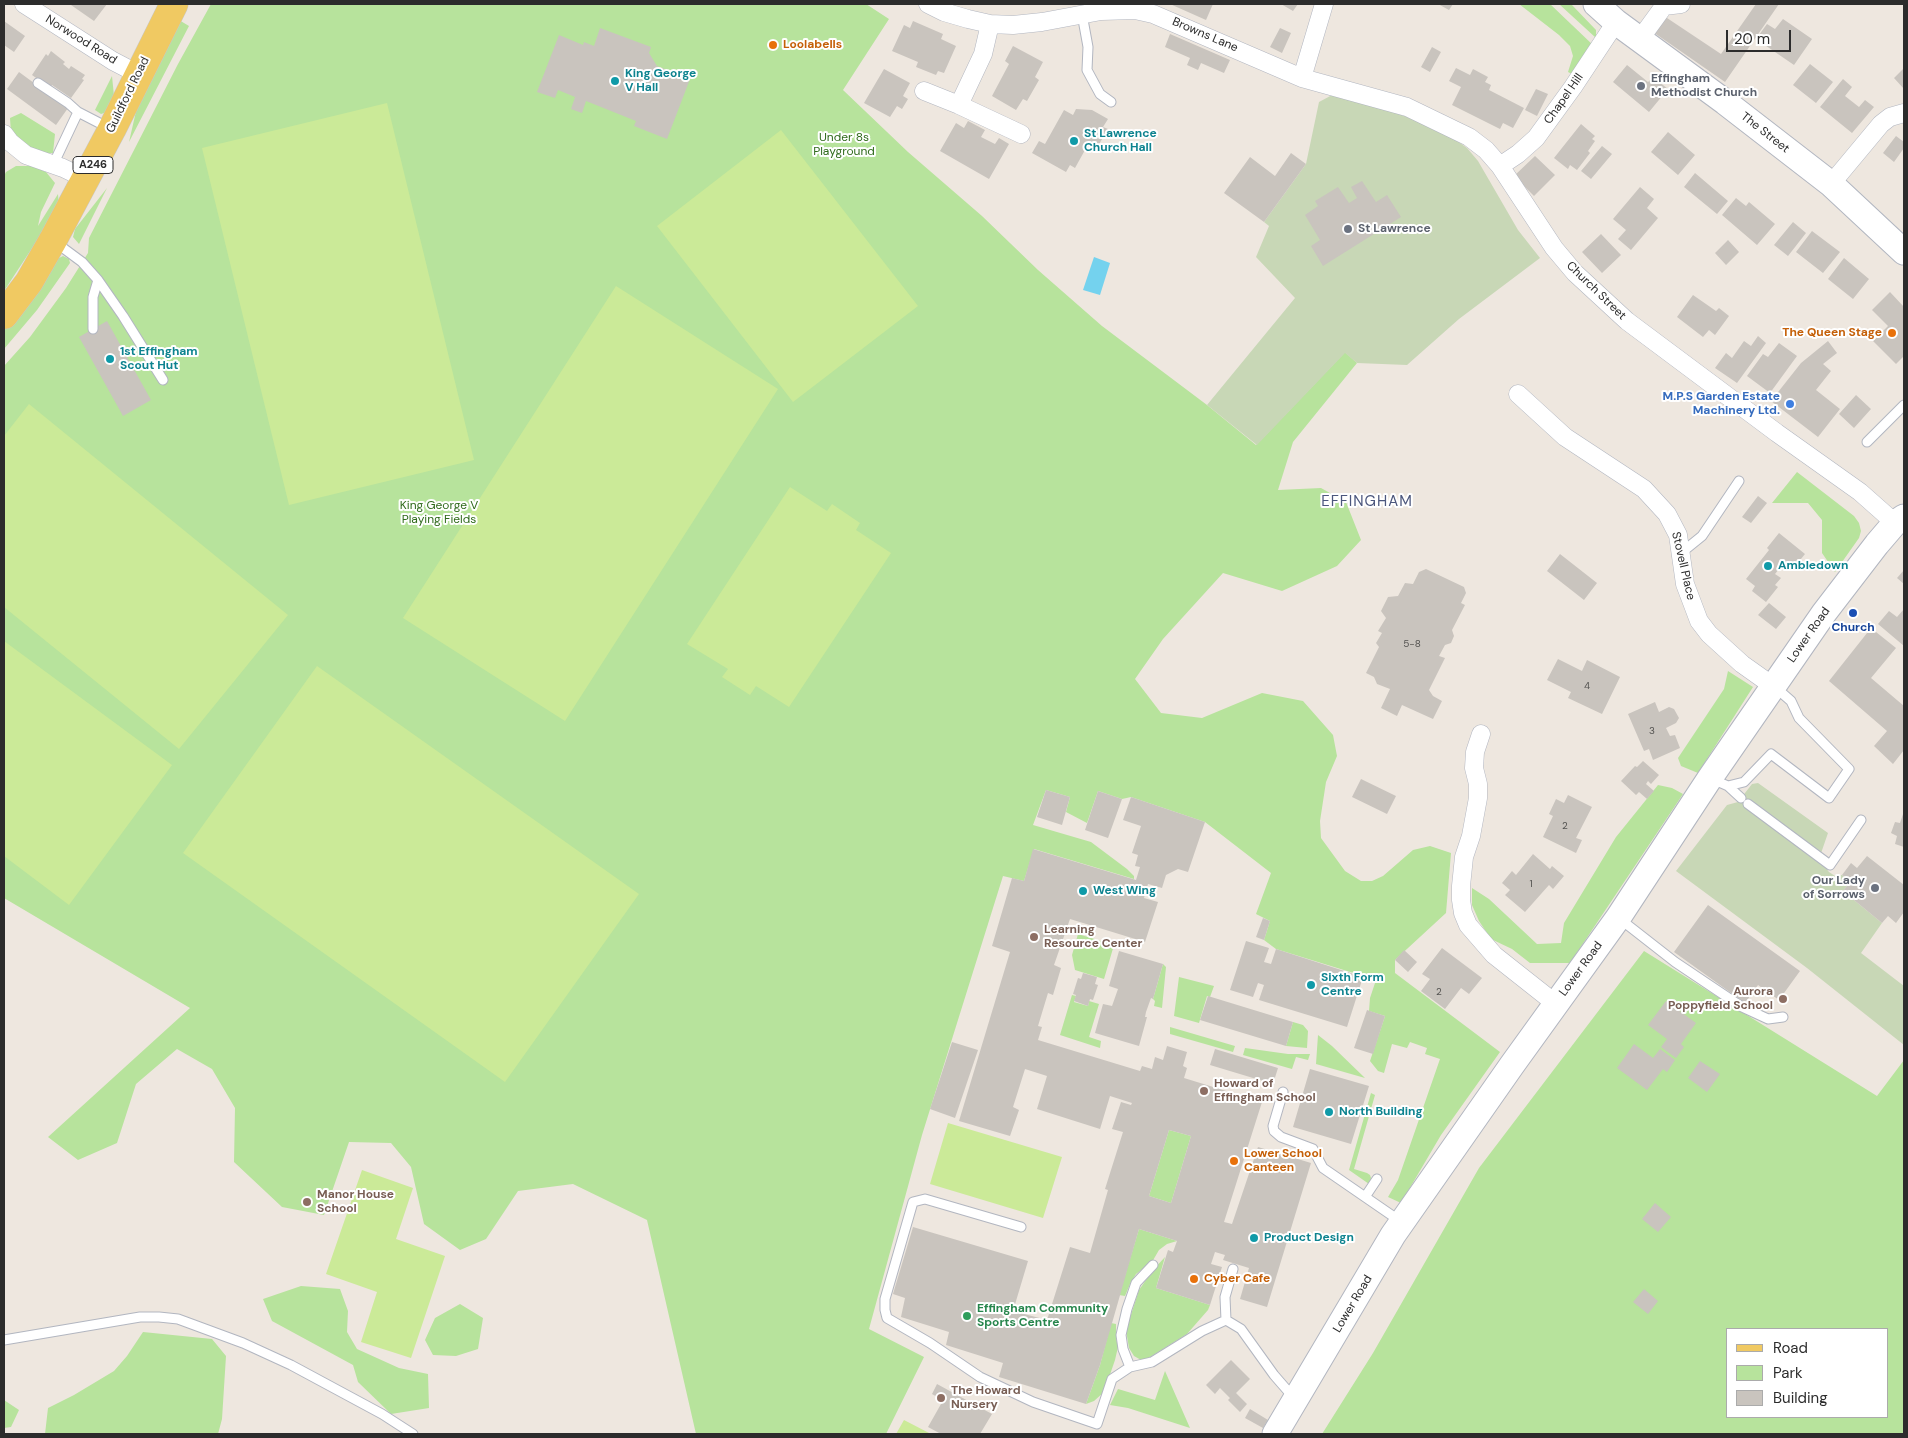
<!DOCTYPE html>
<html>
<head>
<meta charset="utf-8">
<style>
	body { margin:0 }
	#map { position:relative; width:1908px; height:1438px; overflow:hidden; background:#eee7df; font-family:"DM Sans",sans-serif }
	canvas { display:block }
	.frame { position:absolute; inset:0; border:5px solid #2c2c2c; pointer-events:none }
	.legend { position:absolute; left:1726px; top:1328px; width:162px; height:90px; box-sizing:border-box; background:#fff; border:1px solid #ababab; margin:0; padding:6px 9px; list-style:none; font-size:15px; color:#2c2c2c }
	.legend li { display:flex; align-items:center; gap:10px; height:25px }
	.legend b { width:25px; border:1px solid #ababab }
	.scale { position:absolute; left:1726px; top:30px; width:65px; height:22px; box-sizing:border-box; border:2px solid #2c2c2c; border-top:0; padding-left:6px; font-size:15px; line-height:18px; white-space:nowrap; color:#2c2c2c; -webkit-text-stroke:4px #fff; paint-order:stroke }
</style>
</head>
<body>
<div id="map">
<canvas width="1908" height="1438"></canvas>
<div class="frame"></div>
<ul class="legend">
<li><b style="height:6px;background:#f0c962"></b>Road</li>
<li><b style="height:14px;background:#b7e39c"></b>Park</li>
<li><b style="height:14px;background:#c9c4be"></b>Building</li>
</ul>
<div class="scale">20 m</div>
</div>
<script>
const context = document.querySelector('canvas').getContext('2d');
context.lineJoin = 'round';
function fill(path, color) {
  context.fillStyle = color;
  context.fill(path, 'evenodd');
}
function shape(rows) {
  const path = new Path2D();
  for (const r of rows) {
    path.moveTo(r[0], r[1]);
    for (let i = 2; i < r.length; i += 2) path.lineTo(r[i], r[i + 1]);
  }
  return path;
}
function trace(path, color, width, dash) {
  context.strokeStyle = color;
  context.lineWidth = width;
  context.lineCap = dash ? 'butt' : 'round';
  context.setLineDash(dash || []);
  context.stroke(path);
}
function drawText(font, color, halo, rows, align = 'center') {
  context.font = font + ' "DM Sans",sans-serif';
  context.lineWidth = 4;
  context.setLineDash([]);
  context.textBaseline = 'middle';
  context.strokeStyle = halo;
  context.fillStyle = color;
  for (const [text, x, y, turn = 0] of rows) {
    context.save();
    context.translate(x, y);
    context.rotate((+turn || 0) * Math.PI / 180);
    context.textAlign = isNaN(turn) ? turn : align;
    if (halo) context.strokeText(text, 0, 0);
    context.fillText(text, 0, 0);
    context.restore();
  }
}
const green = shape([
	[211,4,866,4,889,19,843,90,908,152,982,216,1038,270,1102,326,1207,405,1256,445,1345,352,1357,363,1293,442,1278,490,1321,488,1346,502,1361,540,1337,566,1282,591,1223,573,1163,639,1135,679,1161,713,1202,718,1262,693,1303,701,1333,735,1337,756,1326,782,1320,821,1321,838,1345,871,1361,881,1372,881,1383,876,1413,850,1430,846,1451,853,1446,913,1395,960,1395,973,1500,1052,1441,1135,1401,1203,1388,1197,1398,1180,1440,1059,1425,1054,1427,1048,1410,1042,1407,1048,1392,1044,1384,1073,1378,1071,1370,1061,1385,1016,1369,1011,1370,998,1376,980,1276,949,1264,940,1270,921,1256,914,1271,873,1205,822,1131,797,1122,799,1098,791,1087,823,1066,812,1070,797,1046,790,1033,825,1091,842,1127,869,1134,876,1134,879,1034,849,1024,881,1003,876,922,1135,869,1329,924,1357,886,1434,696,1434,647,1220,573,1184,518,1191,486,1239,460,1250,424,1224,411,1167,391,1143,349,1142,324,1215,282,1207,234,1162,235,1108,212,1069,177,1049,136,1084,117,1143,78,1160,48,1137,190,1008,4,898,4,366,30,337,66,288,88,253,89,238,178,64],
	[1519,4,1550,4,1594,46,1572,74,1568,72,1573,56,1570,46,1559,35],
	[1559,4,1572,5,1596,30,1596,38],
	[179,20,189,26,129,142,137,107],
	[112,76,114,96,107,112,101,114,95,110],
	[21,113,55,134,53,153,44,153,21,143,11,133,10,118],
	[16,166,33,166,46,172,55,183,41,212,38,226,58,194,59,207,4,291,4,176,6,172],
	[107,188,79,244,73,237,75,229],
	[63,256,69,259,70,263,37,310,4,349,4,328,55,260],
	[1797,472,1854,516,1859,523,1861,531,1859,538,1835,572,1822,553,1822,520,1808,503,1772,503],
	[1728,671,1753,687,1698,773,1681,766,1678,758,1724,689],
	[1658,785,1672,788,1683,794,1570,963,1530,963,1512,949,1491,939,1479,921,1472,905,1472,888,1489,899,1537,944,1561,943,1564,923,1616,837],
	[1078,934,1114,945,1104,979,1075,970,1072,955],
	[1644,951,1877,1096,1904,1060,1904,1434,1322,1434,1373,1353,1479,1168],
	[1727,1329,1887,1329,1887,1417,1727,1417],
	[1163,964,1166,967,1162,1008,1154,1006,1155,1001,1153,999],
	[1179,977,1214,986,1210,997,1207,996,1199,1023,1174,1016],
	[1072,995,1076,996,1074,1002,1088,1006,1089,1001,1099,1004,1089,1037,1101,1041,1100,1048,1060,1035],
	[1293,1022,1303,1025,1308,1031,1307,1048,1286,1046],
	[1170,1027,1235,1046,1233,1052,1170,1034],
	[1318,1035,1332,1046,1365,1078,1316,1064],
	[1245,1048,1288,1054,1310,1054,1308,1060,1296,1057,1292,1069,1243,1055],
	[1371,1093,1375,1095,1354,1169,1367,1173,1370,1175,1371,1178,1369,1184,1349,1170],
	[1169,1130,1191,1136,1171,1203,1149,1196],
	[1139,1229,1177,1241,1167,1244,1159,1250,1152,1262,1136,1274,1130,1284,1125,1296,1119,1295],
	[1165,1257,1156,1288,1210,1305,1208,1310,1187,1334,1147,1359,1141,1360,1134,1356,1129,1348,1126,1330,1139,1290,1153,1270],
	[301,1286,340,1289,348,1311,347,1332,357,1349,399,1368,428,1374,429,1408,391,1414,358,1382,353,1365,272,1321,263,1299],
	[460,1304,483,1318,478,1349,456,1356,433,1355,425,1340,435,1318],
	[1111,1323,1116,1324,1116,1338,1118,1347,1115,1360,1104,1392,1094,1401,1086,1404,1100,1365],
	[143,1332,212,1339,226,1356,222,1419,218,1434,45,1434,48,1408,74,1395,114,1371,127,1356],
	[1165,1371,1190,1428,1128,1408,1110,1405,1118,1389,1155,1400],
	[4,1400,19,1410,11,1427,4,1428]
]);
const cemetery = shape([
	[1334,94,1394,112,1425,124,1449,135,1467,148,1478,161,1518,230,1540,258,1459,319,1407,365,1357,363,1345,353,1257,445,1207,405,1295,298,1256,257,1269,226,1264,222,1306,164,1319,102],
	[1758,783,1828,833,1819,859,1829,872,1835,876,1842,875,1851,881,1843,891,1882,923,1861,953,1904,986,1904,1045,1807,968,1676,871,1727,805,1738,802,1752,784]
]);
const pitch = shape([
	[387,103,474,460,289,505,202,148],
	[781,130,918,306,793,402,657,226],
	[616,286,778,389,565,721,403,618],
	[29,404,288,615,179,749,4,607,4,436],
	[790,487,827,511,832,504,860,523,856,530,891,553,789,707,756,686,750,695,722,677,728,669,687,644],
	[4,641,172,765,69,905,4,856],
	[317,666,639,894,505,1082,183,853],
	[948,1123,1062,1157,1043,1218,930,1184],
	[362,1170,413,1188,396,1239,445,1256,411,1358,361,1342,377,1292,326,1274],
	[904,1420,931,1434,896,1434]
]);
const water = shape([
	[1094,257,1110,263,1100,295,1083,290]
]);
const building = shape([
	[73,4,107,4,94,21,71,5],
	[1170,4,1213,4,1206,20],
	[1281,4,1298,4,1293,11],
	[1438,4,1453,4,1449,10],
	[1756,4,1779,4,1725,82,1653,32,1664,16,1721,54],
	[1783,19,1812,39,1794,65,1756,39,1767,24,1775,29],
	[4,21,25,36,14,52,4,45],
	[913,21,943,34,941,39,956,46,944,73,938,71,936,75,916,67,918,62,892,51,904,25,910,28],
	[600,28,651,47,649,53,657,66,690,79,667,139,634,126,636,121,586,101,582,113,571,109,575,97,558,90,555,98,537,92,559,35,583,45,584,42,594,46],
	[1280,28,1291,33,1282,53,1270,47],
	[1170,34,1230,60,1224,73,1201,63,1198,70,1187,65,1190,58,1165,47],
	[1013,46,1043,62,1035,77,1039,80,1027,101,1023,99,1016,110,992,96,1009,64,1005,61],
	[1432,47,1441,52,1430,72,1421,67],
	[51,51,65,62,63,64,69,69,71,66,85,75,82,79,84,80,71,98,52,85,50,88,32,75,46,54,48,56],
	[1810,64,1833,82,1816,103,1793,85],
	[1627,65,1648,82,1653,77,1668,89,1649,112,1613,82],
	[1456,68,1470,75,1473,69,1488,77,1485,82,1491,85,1489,90,1524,108,1513,128,1503,123,1500,129,1452,105,1461,87,1449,81],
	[1904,68,1904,89,1894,78],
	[884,69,910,83,903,96,908,99,902,109,897,106,890,117,864,103],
	[19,72,68,108,56,125,7,89],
	[1843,79,1852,87,1845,96,1859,107,1865,100,1874,107,1852,133,1820,107],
	[1536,89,1548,94,1537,116,1525,110],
	[1076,109,1092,110,1108,119,1103,127,1108,129,1098,146,1090,141,1075,168,1070,165,1066,172,1032,153,1039,141,1045,144,1064,110,1073,115],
	[968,121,985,130,981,137,995,144,999,138,1009,144,989,179,940,151,956,123,964,128],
	[1581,124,1595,136,1592,139,1595,141,1588,151,1590,153,1577,170,1570,165,1568,169,1554,158],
	[1668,132,1695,155,1678,175,1651,152],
	[1896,136,1904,142,1904,148,1894,162,1883,153],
	[1602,146,1612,154,1591,179,1581,171],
	[1291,153,1306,164,1264,222,1224,193,1250,157,1275,176],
	[1535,156,1555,175,1534,196,1514,176],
	[1695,173,1728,201,1717,214,1684,187],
	[1362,181,1376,202,1387,195,1401,217,1323,266,1311,246,1320,240,1305,215,1318,206,1315,201,1338,187,1349,203,1357,198,1351,187],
	[1640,187,1654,199,1647,208,1658,218,1631,250,1618,239,1626,230,1613,219],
	[1736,198,1746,206,1749,202,1775,224,1757,245,1722,215],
	[1793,222,1806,233,1788,256,1774,245],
	[1812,231,1840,252,1823,273,1796,252],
	[1601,234,1621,255,1602,273,1582,252],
	[1728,240,1739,252,1726,265,1715,253],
	[1844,258,1869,279,1853,299,1828,279],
	[1890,292,1904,307,1904,356,1896,364,1873,341,1888,326,1872,310],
	[1693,295,1716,311,1719,308,1729,316,1715,335,1709,330,1703,337,1677,317],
	[107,321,151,400,123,416,79,337],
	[1758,336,1766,343,1737,383,1715,368,1726,353,1732,358,1744,341,1751,346],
	[1828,341,1837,353,1823,364,1831,371,1816,390,1840,409,1818,437,1771,401,1801,363],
	[1779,343,1797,356,1770,393,1747,376,1763,354,1768,357],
	[1856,395,1871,409,1854,428,1839,414],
	[1758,496,1767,503,1751,523,1742,517],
	[1779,533,1805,554,1792,570,1784,563,1775,574,1781,578,1775,585,1778,587,1766,602,1752,591,1755,586,1746,579,1769,550,1767,548],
	[1560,554,1597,583,1584,600,1547,571],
	[1426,569,1464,587,1466,593,1461,603,1465,605,1452,630,1454,636,1451,643,1445,645,1439,656,1445,658,1429,690,1433,696,1442,701,1433,719,1402,705,1397,716,1381,708,1390,689,1377,684,1374,677,1366,673,1379,647,1376,643,1382,633,1378,631,1386,618,1381,611,1388,597,1398,596,1405,583,1413,584,1419,572],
	[1904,570,1904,584,1897,578],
	[1769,603,1786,617,1776,629,1758,615],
	[1904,609,1904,646,1878,624,1889,611,1897,617],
	[1871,628,1896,648,1871,678,1904,706,1904,750,1893,764,1874,746,1887,731,1829,681],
	[1558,659,1582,671,1587,660,1620,677,1602,714,1568,698,1571,692,1547,680],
	[1655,702,1659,712,1669,707,1674,709,1679,718,1676,723,1666,728,1670,736,1675,735,1680,748,1653,760,1649,749,1644,751,1628,714],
	[1643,761,1659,775,1651,784,1648,781,1646,784,1654,791,1647,799,1639,792,1636,795,1621,781,1635,766,1637,767],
	[1361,779,1396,796,1387,814,1352,797],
	[1046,790,1070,797,1062,825,1037,817],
	[1098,791,1122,799,1108,838,1085,830],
	[1568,795,1592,807,1576,838,1582,840,1576,853,1543,837,1553,816,1549,814,1556,799,1564,803],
	[1131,797,1205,822,1188,872,1178,869,1166,875,1162,888,1148,884,1144,898,1158,902,1145,942,1070,919,1054,965,1061,968,1053,995,1048,993,1038,1026,1042,1027,1038,1040,1140,1071,1142,1066,1152,1069,1155,1057,1163,1060,1167,1046,1187,1052,1183,1066,1187,1068,1184,1078,1262,1102,1224,1222,1232,1224,1258,1147,1311,1163,1267,1307,1240,1299,1249,1268,1223,1260,1225,1255,1215,1252,1211,1264,1222,1267,1210,1305,1156,1288,1168,1250,1173,1252,1177,1241,1139,1229,1100,1365,1086,1404,999,1377,1003,1363,946,1345,949,1332,901,1317,905,1298,893,1294,913,1227,1028,1261,1013,1311,1047,1320,1070,1247,1090,1253,1108,1190,1105,1189,1123,1132,1112,1129,1121,1102,1131,1105,1132,1103,1110,1096,1100,1129,1037,1109,1047,1076,1025,1069,1013,1107,1019,1110,1010,1136,959,1121,1010,952,992,946,1012,878,1024,881,1033,849,1136,880,1140,867,1135,866,1138,855,1132,853,1141,826,1123,820],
	[1169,1130,1191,1136,1171,1203,1149,1196],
	[1904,811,1904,847,1895,844,1897,836,1891,833,1895,822,1900,823],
	[1533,854,1550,869,1552,866,1564,876,1553,889,1549,885,1525,912,1505,895,1510,890,1502,883,1512,871,1516,875],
	[1867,856,1904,885,1904,912,1896,923,1888,916,1882,923,1843,891,1851,881,1842,875,1851,863,1857,868],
	[1708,905,1800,971,1779,1000,1758,985,1745,1003,1674,952],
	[1263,918,1270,921,1264,940,1256,937],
	[1246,941,1269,948,1264,962,1271,964,1276,949,1363,977,1347,1027,1259,1000,1264,985,1258,983,1253,997,1230,990],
	[1442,948,1482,978,1469,994,1461,988,1445,1009,1421,991,1430,979,1422,974],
	[1404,950,1417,962,1408,972,1395,960],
	[1119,951,1163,964,1153,999,1151,998,1146,1012,1145,1017,1147,1017,1139,1046,1095,1033,1103,1004,1112,1006,1118,989,1109,986],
	[1083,973,1097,977,1095,984,1098,985,1093,1000,1090,999,1088,1006,1074,1001,1076,995,1073,994,1078,978,1081,979],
	[1208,996,1293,1022,1286,1046,1200,1020],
	[1666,1001,1696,1023,1681,1044,1684,1047,1676,1058,1661,1047,1667,1039,1648,1025],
	[1367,1010,1385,1016,1373,1054,1354,1048],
	[952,1042,978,1050,955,1118,930,1109],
	[1634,1044,1653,1058,1660,1049,1675,1060,1667,1072,1663,1069,1647,1090,1617,1068],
	[1215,1049,1278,1068,1273,1084,1210,1065],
	[1700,1061,1720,1074,1707,1092,1688,1078],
	[1310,1069,1369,1086,1351,1144,1293,1127],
	[1655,1203,1671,1217,1658,1232,1642,1219],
	[1644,1289,1658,1301,1648,1314,1633,1302],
	[1231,1360,1250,1379,1236,1393,1247,1404,1240,1412,1228,1400,1230,1398,1220,1388,1215,1394,1206,1385],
	[937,1384,992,1414,980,1434,941,1434,928,1427,941,1404,937,1401,939,1398,932,1394],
	[1250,1409,1268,1420,1263,1428,1245,1418]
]);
const lane = shape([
	[1082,14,1088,47,1087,70,1100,94,1111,102],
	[38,83,68,103,78,112],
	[53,165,78,112,109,128],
	[55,242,82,262,98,280,123,316,163,380],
	[93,329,93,297,98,280],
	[1867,442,1904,405],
	[1681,553,1702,536,1739,481],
	[1712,779,1728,786,1744,782,1771,754,1829,798,1849,769,1799,718,1791,701,1775,687],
	[1728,786,1741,798],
	[1748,804,1830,865,1861,820],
	[1620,919,1675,962,1742,1007,1768,1019,1783,1017],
	[1283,1092,1273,1126,1274,1131,1281,1137,1313,1149,1323,1168,1400,1221],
	[1365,1197,1377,1179],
	[1021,1227,925,1199,913,1202,885,1299,885,1310,887,1318,930,1343,980,1377,1033,1402,1097,1424,1112,1379,1130,1367,1152,1362,1202,1331,1226,1320,1241,1329,1274,1375,1294,1398],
	[1226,1320,1225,1297,1233,1269],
	[4,1340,140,1317,159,1317,178,1319,243,1343,291,1365,382,1414,413,1434],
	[1130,1367,1123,1349,1121,1335,1127,1309,1136,1283,1153,1265]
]);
const street = shape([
	[24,4,113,61,138,74],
	[928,4,944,12,968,19,990,24,1013,25,1042,22,1101,11,1135,10,1153,14,1302,78,1407,107,1469,137,1486,150,1500,166,1554,248,1575,273,1627,321,1777,433,1860,492,1895,523],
	[1640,39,1664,6,1681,4],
	[1302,78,1324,4],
	[924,91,959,105,1021,134],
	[959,105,983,54,990,24],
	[4,134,10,142,26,155,63,168,86,179],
	[1500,166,1518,154,1536,138,1573,87,1616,22],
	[1831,184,1881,124,1890,117,1904,113],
	[1518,394,1565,437,1644,489,1667,514,1678,535,1685,584,1699,621,1709,634,1742,664,1773,686],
	[1481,734,1475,752,1474,768,1478,784,1478,798,1471,836,1464,857,1461,886,1461,900,1463,913,1468,925,1494,955,1556,1004]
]);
const secondary = shape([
	[1596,4,1616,22,1725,102,1831,184,1904,252],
	[1275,1434,1393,1235,1512,1065,1618,918,1710,778,1824,613,1877,544,1895,523,1904,517]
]);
const primary = shape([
	[4,315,29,282,53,240,112,129,174,4]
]);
const markers = [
	[773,45,5,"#e8710a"],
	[615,81,5,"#0f9aa8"],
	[1641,86,5,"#6b7280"],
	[1074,141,5,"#0f9aa8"],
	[1348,229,5,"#6b7280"],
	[1892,333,5,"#e8710a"],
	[110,359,5,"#0f9aa8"],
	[1790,404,5,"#3f7fe0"],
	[1768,566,5,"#0f9aa8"],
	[1853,613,5,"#1a4fb4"],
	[1875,888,5,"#6b7280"],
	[1083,891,5,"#0f9aa8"],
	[1034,937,5,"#8d6e63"],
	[1311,985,5,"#0f9aa8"],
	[1783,999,5,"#8d6e63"],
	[1204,1091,5,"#8d6e63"],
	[1329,1112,5,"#0f9aa8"],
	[1234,1161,5,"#e8710a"],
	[307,1202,5,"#8d6e63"],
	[1254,1238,5,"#0f9aa8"],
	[1194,1279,5,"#e8710a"],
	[967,1316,5,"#2e9e5b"],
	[941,1398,5,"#8d6e63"]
];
const numberNames = [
	["5-8",1412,644],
	["4",1587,686],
	["3",1652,731],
	["2",1565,826],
	["1",1531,884],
	["2",1439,992]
];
const shields = [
	[93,165,40]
];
const shieldNames = [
	["A246",93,165]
];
const streetNames = [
	["Browns Lane",1205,35,23],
	["Norwood Road",81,40,32],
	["Guildford Road",128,95,-64],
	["Chapel Hill",1564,99,-55],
	["The Street",1765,133,38],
	["Church Street",1596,291,44],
	["Stovell Place",1683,566,77],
	["Lower Road",1809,635,-55],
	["Lower Road",1581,969,-54],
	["Lower Road",1353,1304,-59]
];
const foodNames = [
	["Loolabells",783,45],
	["The Queen Stage",1882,333,"right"],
	["Lower School",1244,1154],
	["Canteen",1244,1168],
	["Cyber Cafe",1204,1279]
];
const cultureNames = [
	["King George",625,74],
	["V Hall",625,88],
	["St Lawrence",1084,134],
	["Church Hall",1084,148],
	["1st Effingham",120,352],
	["Scout Hut",120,366],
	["Ambledown",1778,566],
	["West Wing",1093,891],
	["Sixth Form",1321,978],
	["Centre",1321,992],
	["North Building",1339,1112],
	["Product Design",1264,1238]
];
const worshipNames = [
	["Effingham",1651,79],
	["Methodist Church",1651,93],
	["St Lawrence",1358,229],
	["Our Lady",1865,881,"right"],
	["of Sorrows",1865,895,"right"]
];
const parkNames = [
	["Under 8s",844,138],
	["Playground",844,152],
	["King George V",439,506],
	["Playing Fields",439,520]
];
const shopNames = [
	["M.P.S Garden Estate",1780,397],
	["Machinery Ltd.",1780,411]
];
const transitNames = [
	["Church",1853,628]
];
const educationNames = [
	["Learning",1044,930],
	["Resource Center",1044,944],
	["Aurora",1773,992,"right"],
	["Poppyfield School",1773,1006,"right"],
	["Howard of",1214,1084],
	["Effingham School",1214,1098],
	["Manor House",317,1195],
	["School",317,1209],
	["The Howard",951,1391],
	["Nursery",951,1405]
];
const leisureNames = [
	["Effingham Community",977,1309],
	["Sports Centre",977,1323]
];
const quarterNames = [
	["EFFINGHAM",1367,502]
];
fill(green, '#b7e39c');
fill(cemetery, '#c8d7b6');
fill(pitch, '#cbea98');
fill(water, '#74d2ee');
fill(building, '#c9c4be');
trace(lane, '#b2b6c0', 11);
trace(street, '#b2b6c0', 19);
trace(secondary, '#b2b6c0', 27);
trace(primary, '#c8c8c8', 29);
trace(lane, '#fff', 9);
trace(street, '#fff', 18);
trace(secondary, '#fff', 25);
trace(primary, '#f0c962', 28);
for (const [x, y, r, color] of markers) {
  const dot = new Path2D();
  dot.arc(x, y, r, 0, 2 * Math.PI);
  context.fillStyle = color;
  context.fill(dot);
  trace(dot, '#fff', 2);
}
drawText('10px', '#535250', null, numberNames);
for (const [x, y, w] of shields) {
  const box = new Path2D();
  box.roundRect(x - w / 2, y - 8.5, w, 17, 4);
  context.fillStyle = '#fff';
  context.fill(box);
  trace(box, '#2c2c2c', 1);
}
drawText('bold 11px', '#2c2c2c', null, shieldNames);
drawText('12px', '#2c2c2c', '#fff', streetNames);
drawText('bold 12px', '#c56008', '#fff', foodNames, 'left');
drawText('bold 12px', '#0d838f', '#fff', cultureNames, 'left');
drawText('bold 12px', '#5b616d', '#fff', worshipNames, 'left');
drawText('12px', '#2f6a1b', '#fff', parkNames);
drawText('bold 12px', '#366cbe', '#fff', shopNames, 'right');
drawText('bold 12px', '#164399', '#fff', transitNames);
drawText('bold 12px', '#785e54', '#fff', educationNames, 'left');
drawText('bold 12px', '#27864d', '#fff', leisureNames, 'left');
context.letterSpacing = '1px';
drawText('15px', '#4c577d', '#fff', quarterNames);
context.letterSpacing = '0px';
</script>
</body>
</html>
